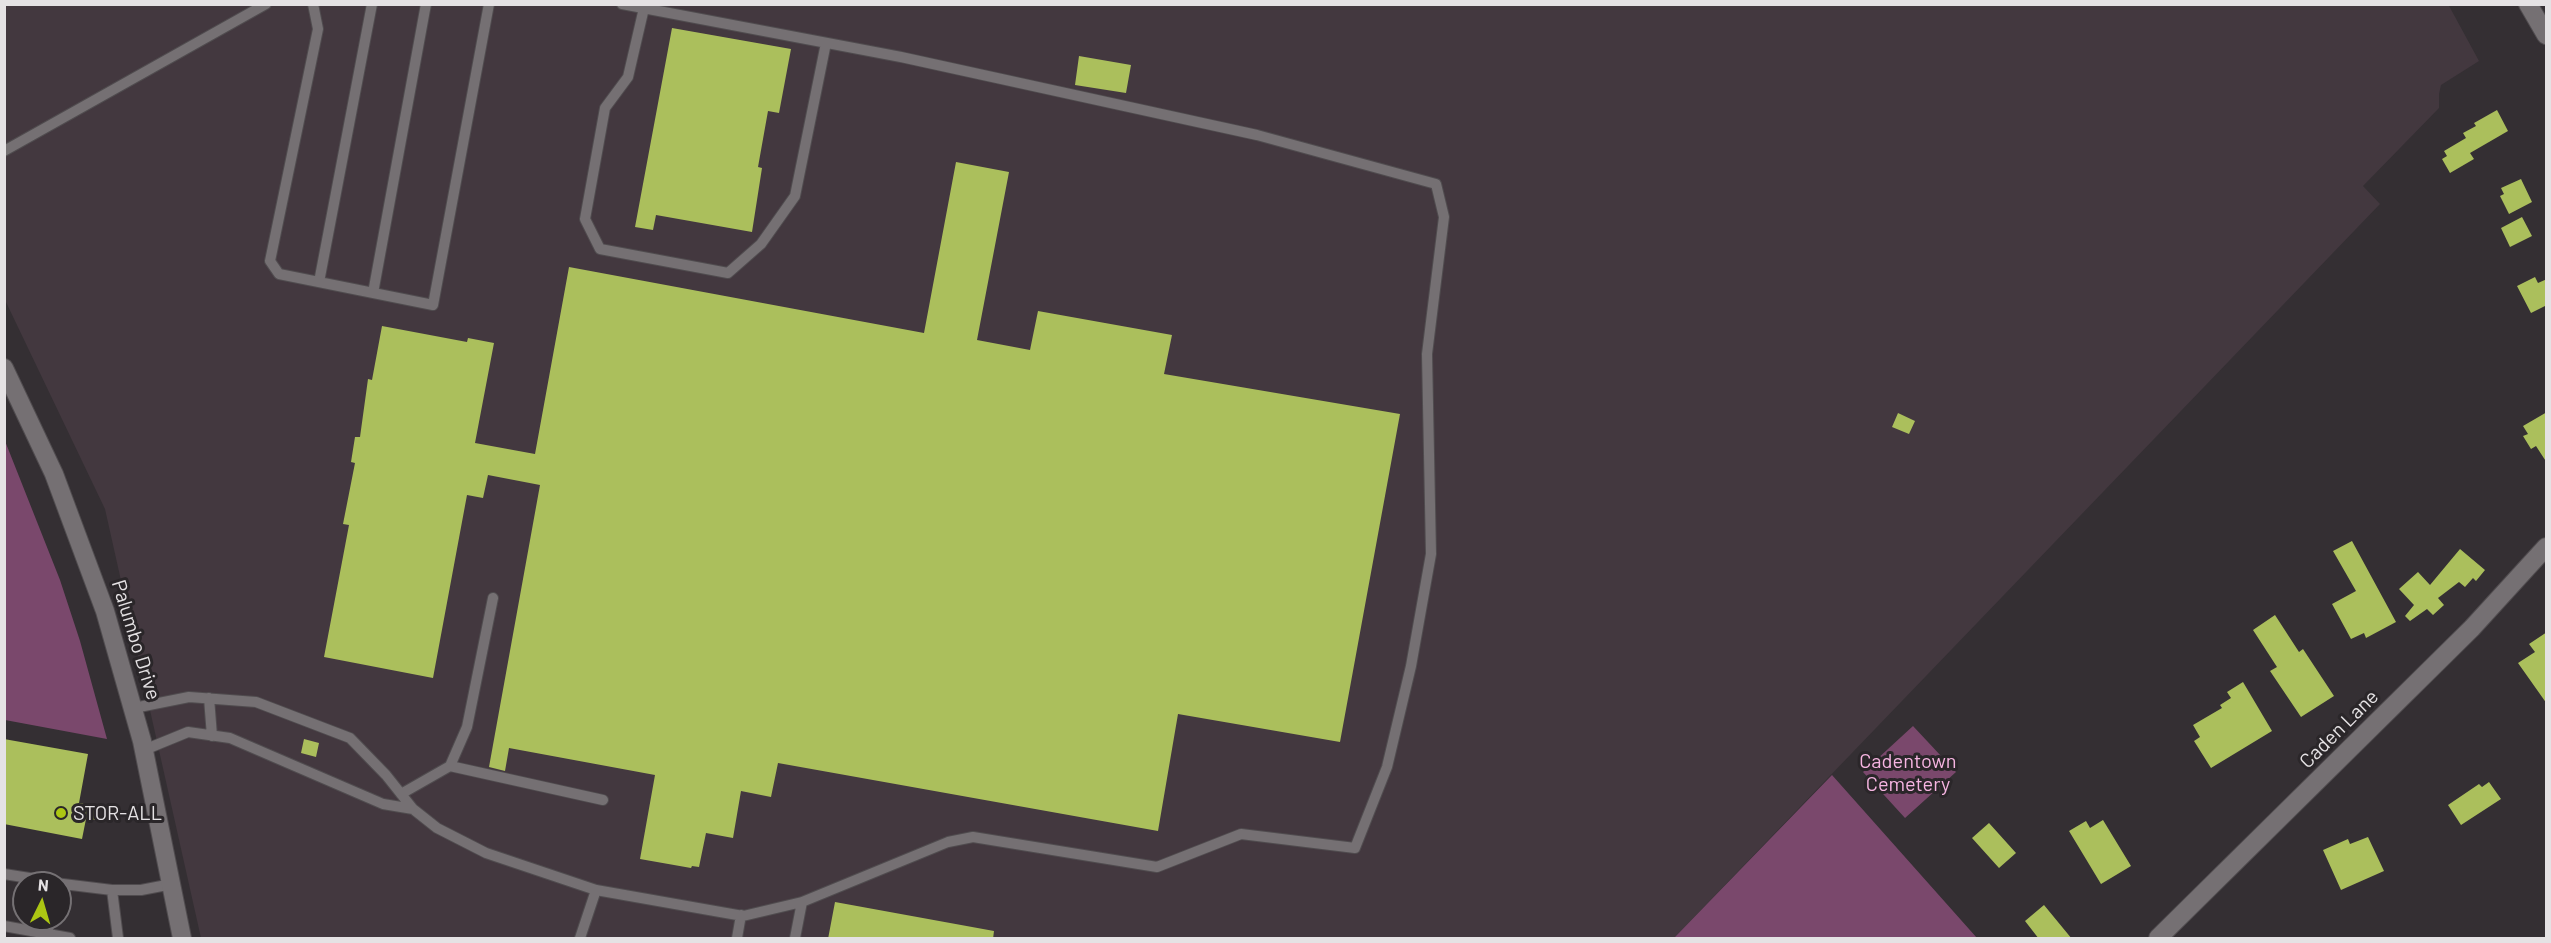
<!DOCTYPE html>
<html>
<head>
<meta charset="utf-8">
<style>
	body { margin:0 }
	#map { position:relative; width:2551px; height:943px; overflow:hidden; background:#342f33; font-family:Barlow,sans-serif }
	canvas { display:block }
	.frame { position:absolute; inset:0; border:6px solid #e5e2e4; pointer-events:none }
	.north { position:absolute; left:12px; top:871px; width:60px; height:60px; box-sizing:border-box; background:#2a2629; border:2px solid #757174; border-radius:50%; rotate:5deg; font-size:16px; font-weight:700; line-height:24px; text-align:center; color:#e5e2e4 }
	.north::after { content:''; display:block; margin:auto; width:21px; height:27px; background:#acc613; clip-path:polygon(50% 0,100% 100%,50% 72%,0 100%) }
</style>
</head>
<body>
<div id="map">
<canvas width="2551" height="943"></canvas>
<div class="frame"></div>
<div class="north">N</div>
</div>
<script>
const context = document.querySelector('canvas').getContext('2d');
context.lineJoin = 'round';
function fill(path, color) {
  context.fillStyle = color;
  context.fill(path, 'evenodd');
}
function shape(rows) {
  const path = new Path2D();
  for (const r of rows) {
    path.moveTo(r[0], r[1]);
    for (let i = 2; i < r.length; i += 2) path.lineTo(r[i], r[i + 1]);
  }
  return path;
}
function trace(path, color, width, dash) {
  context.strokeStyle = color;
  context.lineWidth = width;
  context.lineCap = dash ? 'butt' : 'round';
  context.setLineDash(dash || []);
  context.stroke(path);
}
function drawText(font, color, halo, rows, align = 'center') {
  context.font = font + ' Barlow,sans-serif';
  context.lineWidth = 6;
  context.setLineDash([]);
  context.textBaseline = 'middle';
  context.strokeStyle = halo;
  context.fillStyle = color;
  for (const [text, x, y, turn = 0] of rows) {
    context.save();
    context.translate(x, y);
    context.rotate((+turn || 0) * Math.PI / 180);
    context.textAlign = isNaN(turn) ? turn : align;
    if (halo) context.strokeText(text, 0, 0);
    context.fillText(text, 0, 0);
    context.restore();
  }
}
const built = shape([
	[2448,4,2479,61,2441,85,2439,94,2439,108,2363,186,2380,204,1674,938,201,938,105,509,5,300,5,5]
]);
const green = shape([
	[5,441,60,580,80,641,107,739,5,720],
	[1913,726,1956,772,1905,818,1863,772],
	[1832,775,1977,938,1674,938]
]);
const building = shape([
	[672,28,791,49,779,113,768,111,758,167,762,168,752,232,656,215,653,230,635,227],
	[1079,56,1131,65,1126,93,1075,85],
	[2497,110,2508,131,2470,153,2474,159,2450,173,2442,159,2447,156,2444,151,2466,138,2463,133,2476,126,2474,123],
	[956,162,1009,172,977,340,1030,350,1038,311,1172,335,1164,374,1400,414,1340,742,1178,714,1158,831,778,763,771,797,741,791,733,838,706,833,699,867,692,866,691,868,640,859,655,775,509,748,505,771,489,767,540,485,488,475,483,498,467,495,433,678,324,657,349,525,343,524,355,463,351,462,355,437,360,437,368,379,372,380,382,326,467,342,468,338,494,343,475,443,535,454,569,267,924,333],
	[2521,179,2532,202,2509,214,2500,196,2504,194,2501,188],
	[2522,217,2532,236,2510,247,2501,228],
	[2535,277,2538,283,2547,279,2547,305,2531,313,2517,286],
	[2547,412,2547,463,2536,446,2531,449,2523,436,2528,434,2523,426],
	[1898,413,1915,421,1909,434,1892,427],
	[2352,541,2396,622,2366,638,2364,633,2351,639,2332,604,2356,591,2333,551],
	[2460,549,2485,570,2476,581,2473,578,2465,587,2459,582,2438,598,2444,605,2433,615,2427,609,2410,621,2405,616,2414,605,2399,589,2418,572,2430,585],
	[2275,615,2299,652,2303,649,2334,696,2301,717,2270,671,2277,667,2253,630],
	[2547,632,2547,704,2518,663,2535,652,2529,644],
	[2243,682,2272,731,2211,768,2194,741,2200,737,2193,725,2222,708,2220,705,2231,698,2227,692],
	[4,739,88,754,79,803,99,807,96,820,86,819,82,839,4,824],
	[304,739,319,743,316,757,301,753],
	[2489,782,2501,799,2461,825,2448,805,2479,784,2482,787],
	[2103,820,2131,866,2101,884,2069,831,2086,821,2090,828],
	[1989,823,2016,853,1999,868,1972,838],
	[2368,837,2384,871,2341,890,2323,850,2348,839,2350,844],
	[835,902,994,931,993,939,828,939],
	[2044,905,2072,939,2039,939,2025,921]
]);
const lane = shape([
	[313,4,318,29,270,261,279,274,433,305,489,4],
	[644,8,628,77,605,108,585,219,600,249,728,273,761,244,795,196,826,43],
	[4,151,266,4],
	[319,282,372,4],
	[373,293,426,4],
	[209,698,212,736],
	[134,708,189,697,256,702,350,738,386,775,413,809],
	[144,750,188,732,230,738,383,804,413,809,437,828,486,853,596,890,743,916,802,902,948,842,973,837,1157,867,1241,834,1355,848,1387,767,1411,666,1431,554,1427,354,1444,217,1436,184,1257,135,901,57,622,4],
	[450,766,603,800],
	[401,794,450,766,467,727,493,598],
	[4,874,55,882],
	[55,883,112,890,141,890,172,884],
	[112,890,118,938],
	[4,926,70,938],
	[47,938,49,919],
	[580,938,596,890],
	[737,938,741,915],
	[795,938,802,902]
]);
const street = shape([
	[2158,938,2472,628,2546,547]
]);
const secondary = shape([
	[2528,4,2546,35],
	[4,368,54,474,105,611,142,741,182,938]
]);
const markers = [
	[61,813,6,"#acc613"]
];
const streetNames = [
	["Palumbo Drive",136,640,73],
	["Caden Lane",2339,729,-45]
];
const parkNames = [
	["Cadentown",1908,761],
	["Cemetery",1908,784]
];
const poiNames = [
	["STOR-ALL",73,813]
];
fill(built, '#43383f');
fill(green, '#7a486c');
fill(building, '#abbf5c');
trace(lane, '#504c4f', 12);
trace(street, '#504c4f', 20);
trace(secondary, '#504c4f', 20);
trace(lane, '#757073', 10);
trace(street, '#757073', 18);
trace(secondary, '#757073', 18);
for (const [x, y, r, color] of markers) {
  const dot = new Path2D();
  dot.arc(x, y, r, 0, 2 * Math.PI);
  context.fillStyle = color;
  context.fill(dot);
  trace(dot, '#2a2629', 2);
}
drawText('20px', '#e5e2e4', '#2a2629', streetNames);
drawText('20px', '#f7b5e2', '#2a2629', parkNames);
drawText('20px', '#e5e2e4', '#2a2629', poiNames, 'left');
</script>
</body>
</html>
